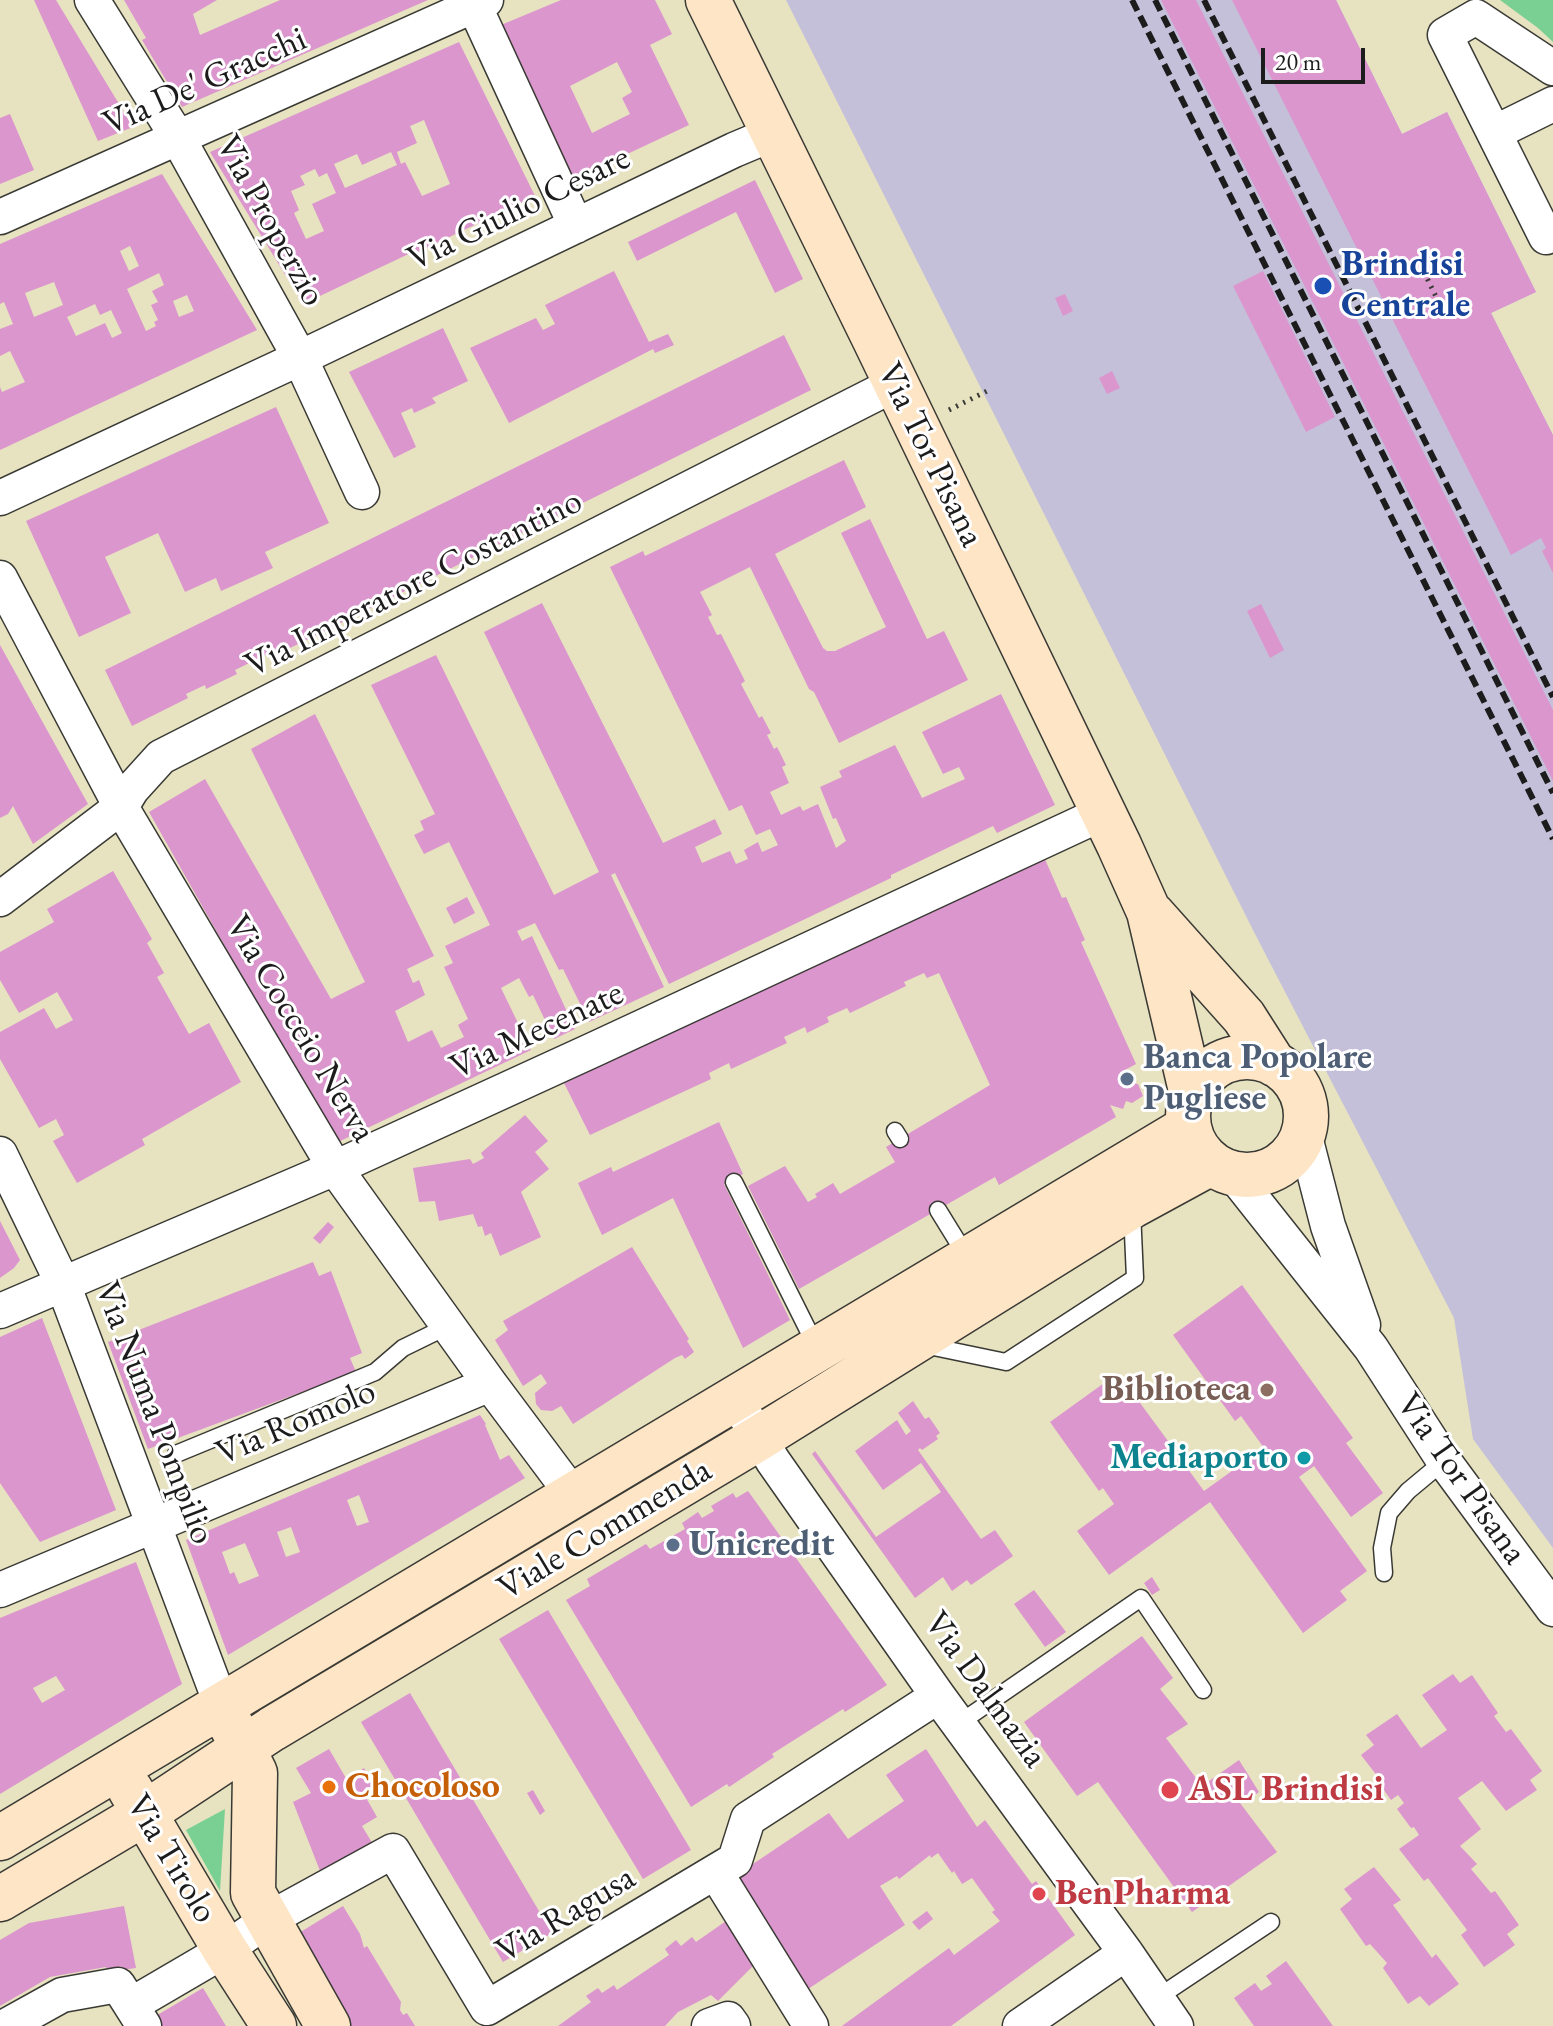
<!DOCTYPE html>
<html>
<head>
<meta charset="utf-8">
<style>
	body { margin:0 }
	#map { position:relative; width:1553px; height:2026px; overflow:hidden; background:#e7e2c0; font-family:"EB Garamond",serif }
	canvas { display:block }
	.scale { position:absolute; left:1261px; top:48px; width:104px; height:36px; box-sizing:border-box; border:4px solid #1c1c1c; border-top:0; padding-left:10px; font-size:24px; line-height:28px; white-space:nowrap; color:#1c1c1c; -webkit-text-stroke:6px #fff; paint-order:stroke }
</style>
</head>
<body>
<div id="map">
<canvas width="1553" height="2026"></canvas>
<div class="scale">20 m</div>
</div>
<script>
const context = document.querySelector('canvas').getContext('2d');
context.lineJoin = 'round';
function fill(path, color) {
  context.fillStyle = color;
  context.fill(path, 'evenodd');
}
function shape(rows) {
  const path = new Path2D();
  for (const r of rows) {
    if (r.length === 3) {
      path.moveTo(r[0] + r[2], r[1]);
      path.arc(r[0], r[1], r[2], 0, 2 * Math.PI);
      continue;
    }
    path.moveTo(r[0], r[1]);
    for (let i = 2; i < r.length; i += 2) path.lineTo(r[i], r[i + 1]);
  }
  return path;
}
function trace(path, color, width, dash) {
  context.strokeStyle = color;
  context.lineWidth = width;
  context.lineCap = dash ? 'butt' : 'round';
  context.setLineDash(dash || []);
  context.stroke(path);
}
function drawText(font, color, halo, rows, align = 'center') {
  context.font = font + ' "EB Garamond",serif';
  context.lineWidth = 6;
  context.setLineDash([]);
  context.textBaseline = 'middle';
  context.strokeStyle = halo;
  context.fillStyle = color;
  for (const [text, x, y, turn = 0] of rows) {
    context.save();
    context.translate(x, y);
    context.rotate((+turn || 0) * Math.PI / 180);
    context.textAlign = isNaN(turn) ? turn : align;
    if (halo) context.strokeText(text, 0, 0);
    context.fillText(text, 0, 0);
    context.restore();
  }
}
const industrial = shape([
	[786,0,1336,0,1402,134,1447,112,1536,292,1491,313,1553,435,1553,1548,1473,1439,1454,1318,1255,934]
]);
const green = shape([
	[1500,0,1553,0,1553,42,1538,28],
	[225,1809,220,1891,186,1830]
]);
const building = shape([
	[34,0,56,0,133,127,98,141],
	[124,0,217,0,193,14,200,35,280,0,428,0,182,107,142,40,146,38],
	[561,0,655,0,672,34,650,45,689,125,574,179,501,25],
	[617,62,632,92,622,98,630,114,592,133,570,86],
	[1161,0,1196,0,1553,710,1553,781],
	[1232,0,1336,0,1402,134,1447,112,1536,292,1491,313,1553,435,1553,573,1542,551,1546,548,1541,538,1511,555],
	[459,42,535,196,418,252,417,250,303,304,210,152],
	[424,120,450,184,422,196,405,162,401,164,397,152,417,143,410,126],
	[391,152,397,165,345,188,334,164,357,154,362,165],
	[315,169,319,177,327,173,336,193,312,204,324,231,306,239,294,213,299,210,291,191,305,185,300,176],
	[10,114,34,170,0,184,0,118],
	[162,174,257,330,0,450,0,387,2,392,25,382,10,351,0,356,0,329,13,324,4,302,0,304,0,244],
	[130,246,139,266,129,271,120,251],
	[159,273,164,285,152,291,158,302,151,305,158,320,154,322,156,326,146,331,127,289],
	[54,282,63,305,34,317,25,293],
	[187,295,194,311,179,317,173,301],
	[95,304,100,315,111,310,122,333,112,338,105,323,76,336,67,317],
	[755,180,803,279,775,293,736,212,637,261,628,242],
	[614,271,649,342,668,334,674,345,655,353,653,349,509,423,470,348,536,318,543,330,555,324,545,305],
	[1263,271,1335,417,1306,432,1233,286],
	[1065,294,1073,311,1063,316,1055,298],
	[443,328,468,381,432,398,436,403,414,413,412,408,401,413,416,447,394,458,349,372],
	[784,335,811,390,278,654,276,650,235,670,237,674,206,689,205,685,186,694,188,698,132,726,105,670],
	[1112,371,1120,388,1107,394,1099,378],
	[276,407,329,523,265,552,273,568,221,591,216,578,185,592,158,533,105,557,131,613,79,637,26,521],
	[844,460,866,507,775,554,823,648,827,651,835,651,886,627,841,533,870,519,927,639,944,631,968,680,839,743,814,692,809,689,750,567,700,592,712,615,708,617,717,635,721,634,745,681,741,684,759,718,762,716,771,733,767,735,774,749,777,747,786,765,782,767,789,783,770,792,781,815,800,806,803,811,818,804,836,848,846,841,836,818,833,819,820,787,842,777,839,771,895,745,922,798,965,779,959,767,943,774,922,732,1001,694,1055,805,997,833,993,826,891,875,891,878,669,984,615,873,611,875,664,987,589,1022,563,969,559,970,535,923,517,931,522,941,532,936,575,1029,554,1039,533,995,529,997,519,978,501,988,531,1050,336,1143,149,812,205,779,331,999,365,982,251,749,315,714,434,956,407,969,413,983,419,980,425,995,395,1011,408,1042,432,1030,441,1048,464,1037,458,1025,468,1019,444,967,453,963,445,946,490,925,449,842,424,854,414,835,424,830,420,821,435,814,371,685,436,655,554,895,599,872,484,632,542,603,663,843,715,819,722,834,695,847,702,863,730,851,736,864,748,859,744,850,758,842,762,852,778,845,770,829,756,835,742,805,729,811,610,567,643,551,645,556],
	[1261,604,1284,650,1270,658,1247,611],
	[0,645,88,804,33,844,13,806,8,814,0,818],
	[1044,857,1062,898,1066,897,1085,940,1081,942,1136,1064,1123,1071,1134,1074,1132,1083,1138,1084,1143,1096,1132,1103,1126,1101,1123,1109,1110,1105,1116,1117,999,1185,995,1177,799,1289,748,1186,785,1166,808,1202,817,1197,815,1194,833,1183,840,1194,895,1162,886,1147,990,1085,939,973,927,978,924,973,904,982,906,986,850,1013,847,1008,827,1017,829,1022,807,1033,805,1027,784,1037,787,1043,731,1069,729,1063,709,1073,711,1079,590,1135,563,1081],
	[113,871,152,939,147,943,164,973,157,977,189,1034,209,1023,241,1082,142,1139,145,1145,77,1183,53,1141,64,1135,56,1119,39,1128,0,1059,0,1032,44,1008,56,1029,73,1020,57,992,19,1013,0,980,0,952,54,922,47,909],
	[467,897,475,913,454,924,446,908],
	[525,1115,548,1141,535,1152,549,1169,521,1192,541,1237,500,1256,491,1233,485,1236,482,1226,478,1227,473,1214,439,1221,435,1201,419,1202,413,1168,470,1159,473,1164,484,1158,481,1153],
	[719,1122,743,1174,724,1184,790,1320,743,1348,673,1198,602,1235,578,1183,611,1167,613,1172],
	[0,1221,20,1260,14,1268,0,1278],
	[328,1222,334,1227,320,1244,313,1238],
	[632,1247,689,1339,687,1341,694,1352,685,1359,682,1355,675,1358,573,1424,561,1406,552,1411,541,1410,536,1404,535,1393,547,1383,541,1374,523,1386,495,1340,508,1330,503,1321],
	[313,1262,319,1276,331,1271,362,1353,350,1358,356,1372,148,1449,108,1342],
	[1242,1285,1353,1438,1346,1443,1383,1493,1351,1517,1314,1466,1299,1477,1367,1571,1340,1591,1347,1600,1303,1633,1210,1502,1109,1575,1077,1531,1114,1504,1103,1488,1099,1491,1050,1422,1118,1373,1168,1441,1164,1444,1175,1459,1179,1457,1204,1491,1264,1448,1241,1416,1235,1421,1173,1335],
	[42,1318,116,1510,40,1542,0,1483,0,1337],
	[913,1401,925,1419,929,1417,940,1433,936,1436,938,1439,922,1450,920,1448,918,1450,981,1539,995,1530,1013,1556,971,1585,967,1580,952,1591,943,1577,915,1598,812,1454,815,1451,876,1537,941,1492,921,1463,883,1490,855,1451,897,1420,906,1435,911,1431,898,1413],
	[480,1415,486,1424,485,1425,500,1460,509,1455,525,1478,228,1655,186,1540],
	[359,1495,369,1522,357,1526,347,1500],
	[291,1527,300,1552,286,1557,277,1532],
	[245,1543,259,1576,239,1584,234,1572,230,1574,222,1552],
	[748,1491,887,1685,845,1712,843,1709,772,1754,774,1757,729,1787,727,1784,691,1807,566,1600,590,1586,587,1579,646,1544,650,1549,685,1529,682,1523,698,1512,702,1518,714,1511,711,1506,733,1493,736,1498],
	[136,1562,182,1684,0,1794,0,1618],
	[56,1676,65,1690,42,1703,33,1688],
	[1152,1577,1160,1590,1152,1595,1144,1583],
	[1034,1590,1066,1632,1045,1647,1014,1604],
	[548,1610,691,1850,643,1879,499,1639],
	[1142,1636,1173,1678,1160,1689,1188,1724,1166,1738,1202,1786,1239,1760,1259,1792,1244,1803,1242,1800,1240,1803,1277,1852,1192,1912,1098,1782,1077,1796,1024,1722],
	[1235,1775,1245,1790,1239,1795,1228,1780],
	[1453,1674,1460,1683,1472,1675,1498,1713,1494,1716,1506,1732,1511,1729,1542,1771,1530,1780,1537,1790,1506,1811,1482,1781,1458,1798,1481,1829,1460,1846,1477,1864,1471,1869,1491,1893,1495,1891,1519,1925,1507,1934,1515,1945,1484,1967,1461,1935,1467,1930,1428,1878,1424,1881,1399,1849,1419,1835,1414,1827,1411,1828,1397,1809,1404,1803,1398,1795,1391,1800,1376,1779,1378,1777,1361,1755,1374,1745,1366,1735,1397,1714,1421,1748,1447,1730,1422,1695],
	[410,1693,552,1933,503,1962,361,1722],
	[329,1749,347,1780,364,1768,376,1788,365,1796,377,1817,362,1826,374,1846,322,1876,293,1802,311,1793,296,1768],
	[926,1749,977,1827,985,1820,1032,1884,1036,1881,1075,1935,951,2026,842,2026,949,1948,954,1955,1000,1921,992,1912,995,1910,972,1878,962,1884,954,1871,952,1873,938,1853,931,1858,930,1855,899,1879,897,1876,880,1886,905,1925,802,1993,729,1880,829,1813,848,1839,904,1801,886,1775],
	[533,1790,545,1811,540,1815,527,1793],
	[1374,1867,1401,1900,1393,1905,1432,1958,1436,1954,1459,1984,1429,2006,1420,1996,1408,2004,1383,1968,1387,1963,1370,1944,1366,1946,1340,1909,1352,1899,1344,1889],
	[124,1906,136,1968,107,1972,106,1967,50,1977,0,2006,0,1940,29,1923],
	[343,1906,360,1934,364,1948,367,1946,401,2002,400,2010,403,2015,407,2013,415,2026,347,2026,294,1936],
	[927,1911,933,1919,919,1930,912,1922],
	[726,1921,756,1963,718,2001,711,1995,678,2012,665,2026,558,2026,591,2002,586,1996,598,1988,602,1993,614,1985,617,1990,669,1955,665,1949,676,1940,681,1946,692,1937,696,1942],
	[1286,1961,1333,2026,1254,2026,1234,1998,1255,1983,1261,1991,1272,1984,1266,1976],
	[203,1988,226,2026,159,2026,154,2017]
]);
const path = shape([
	[1424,272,1442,309,1461,299],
	[949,410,991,389]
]);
const lane = shape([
	[895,1131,900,1139],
	[734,1182,817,1348],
	[938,1210,967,1257],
	[924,1345,1006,1362,1135,1278,1132,1211],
	[176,1454,375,1372,403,1348,448,1326],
	[1384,1573,1382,1548,1389,1513,1408,1491,1444,1461],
	[958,1724,1141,1598,1203,1690],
	[1157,1998,1271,1922]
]);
const street = shape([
	[92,0,178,138,300,358,362,492],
	[474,5,576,226],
	[1553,68,1476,17,1445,35,1546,237,1553,233],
	[1494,133,1553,104],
	[0,217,486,0],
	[0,498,300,358,734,150,772,134],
	[0,578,121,807,335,1168,490,1384,573,1495],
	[0,899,121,807,132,789,161,757,895,384],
	[1304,1133,1328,1226,1363,1325],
	[0,1154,63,1284,221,1704],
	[1233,1174,1371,1348,1444,1461,1553,1609],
	[0,1311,335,1168,595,1049,1103,813],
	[734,1397,773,1461,938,1696,1126,1953,1176,2026],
	[0,1590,490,1384],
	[716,1873,811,2026],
	[131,2005,225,1950,267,1920,393,1851,487,2008,735,1860,748,1819,938,1696],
	[6,2026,62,1995,118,1985,144,2026],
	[709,2026,728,2019,733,2026],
	[1020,2026,1126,1953]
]);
const secondary = shape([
	[708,0,874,338,1119,845,1149,912,1192,1095],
	[1152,914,1244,1017,1274,1064],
	[1247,1116,59],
	[229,1721,255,1773,253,1893,328,2026],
	[130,1789,225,1950,274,2026],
	[0,1838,1189,1127],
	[0,1899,145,1813,272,1729,759,1438,1132,1206,1211,1163]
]);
const rail = shape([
	[1132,0,1553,839],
	[1155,0,1553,793],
	[1204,0,1553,697]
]);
const markers = [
	[1323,286,10,"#1a4fb4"],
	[1127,1079,8,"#5c6f8a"],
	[1267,1390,8,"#8d6e63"],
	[1304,1458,8,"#0f9aa8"],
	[673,1545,8,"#5c6f8a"],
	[329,1787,8,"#e8710a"],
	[1170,1790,10,"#e0444e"],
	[1039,1894,8,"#e0444e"]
];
const streetNames = [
	["Via De' Gracchi",205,82,-24],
	["Via Giulio Cesare",519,209,-26],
	["Via Properzio",270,221,61],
	["Via Tor Pisana",930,455,64],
	["Via Imperatore Costantino",414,584,-27],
	["Via Cocceio Nerva",300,1029,59],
	["Via Mecenate",537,1031,-25],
	["Via Numa Pompilio",154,1413,69],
	["Via Romolo",296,1423,-23],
	["Via Tor Pisana",1461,1479,55],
	["Viale Commenda",605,1530,-31],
	["Via Dalmazia",985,1690,54],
	["Via Tirolo",171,1859,59],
	["Via Ragusa",566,1915,-31]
];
const transitNames = [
	["Brindisi",1341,265],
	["Centrale",1341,306]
];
const serviceNames = [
	["Banca Popolare",1143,1058],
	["Pugliese",1143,1099],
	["Unicredit",689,1545]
];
const educationNames = [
	["Biblioteca",1251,1390]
];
const cultureNames = [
	["Mediaporto",1288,1458]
];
const foodNames = [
	["Chocoloso",345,1787]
];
const healthNames = [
	["ASL Brindisi",1188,1790],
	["BenPharma",1055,1894]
];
fill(industrial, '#c5c0da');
fill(green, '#7ad093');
fill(building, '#db96ce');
trace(lane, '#3a3a35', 19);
trace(street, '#3a3a35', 37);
trace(secondary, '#3a3a35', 47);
trace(path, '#3a3a35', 5, [2, 6]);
trace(lane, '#fff', 16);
trace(street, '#fff', 34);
trace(secondary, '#fde5c5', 44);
trace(rail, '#1c1c1c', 6, [12, 6]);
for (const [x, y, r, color] of markers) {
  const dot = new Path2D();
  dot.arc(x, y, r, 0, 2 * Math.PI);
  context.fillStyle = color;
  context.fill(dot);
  trace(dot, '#fff', 3);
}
drawText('36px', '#1c1c1c', '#fff', streetNames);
drawText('bold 36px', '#164399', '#fff', transitNames, 'left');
drawText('bold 36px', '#4e5e75', '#fff', serviceNames, 'left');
drawText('bold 36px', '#785e54', '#fff', educationNames, 'right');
drawText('bold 36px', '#0d838f', '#fff', cultureNames, 'right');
drawText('bold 36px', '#c56008', '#fff', foodNames, 'left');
drawText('bold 36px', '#be3a42', '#fff', healthNames, 'left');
</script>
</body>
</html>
